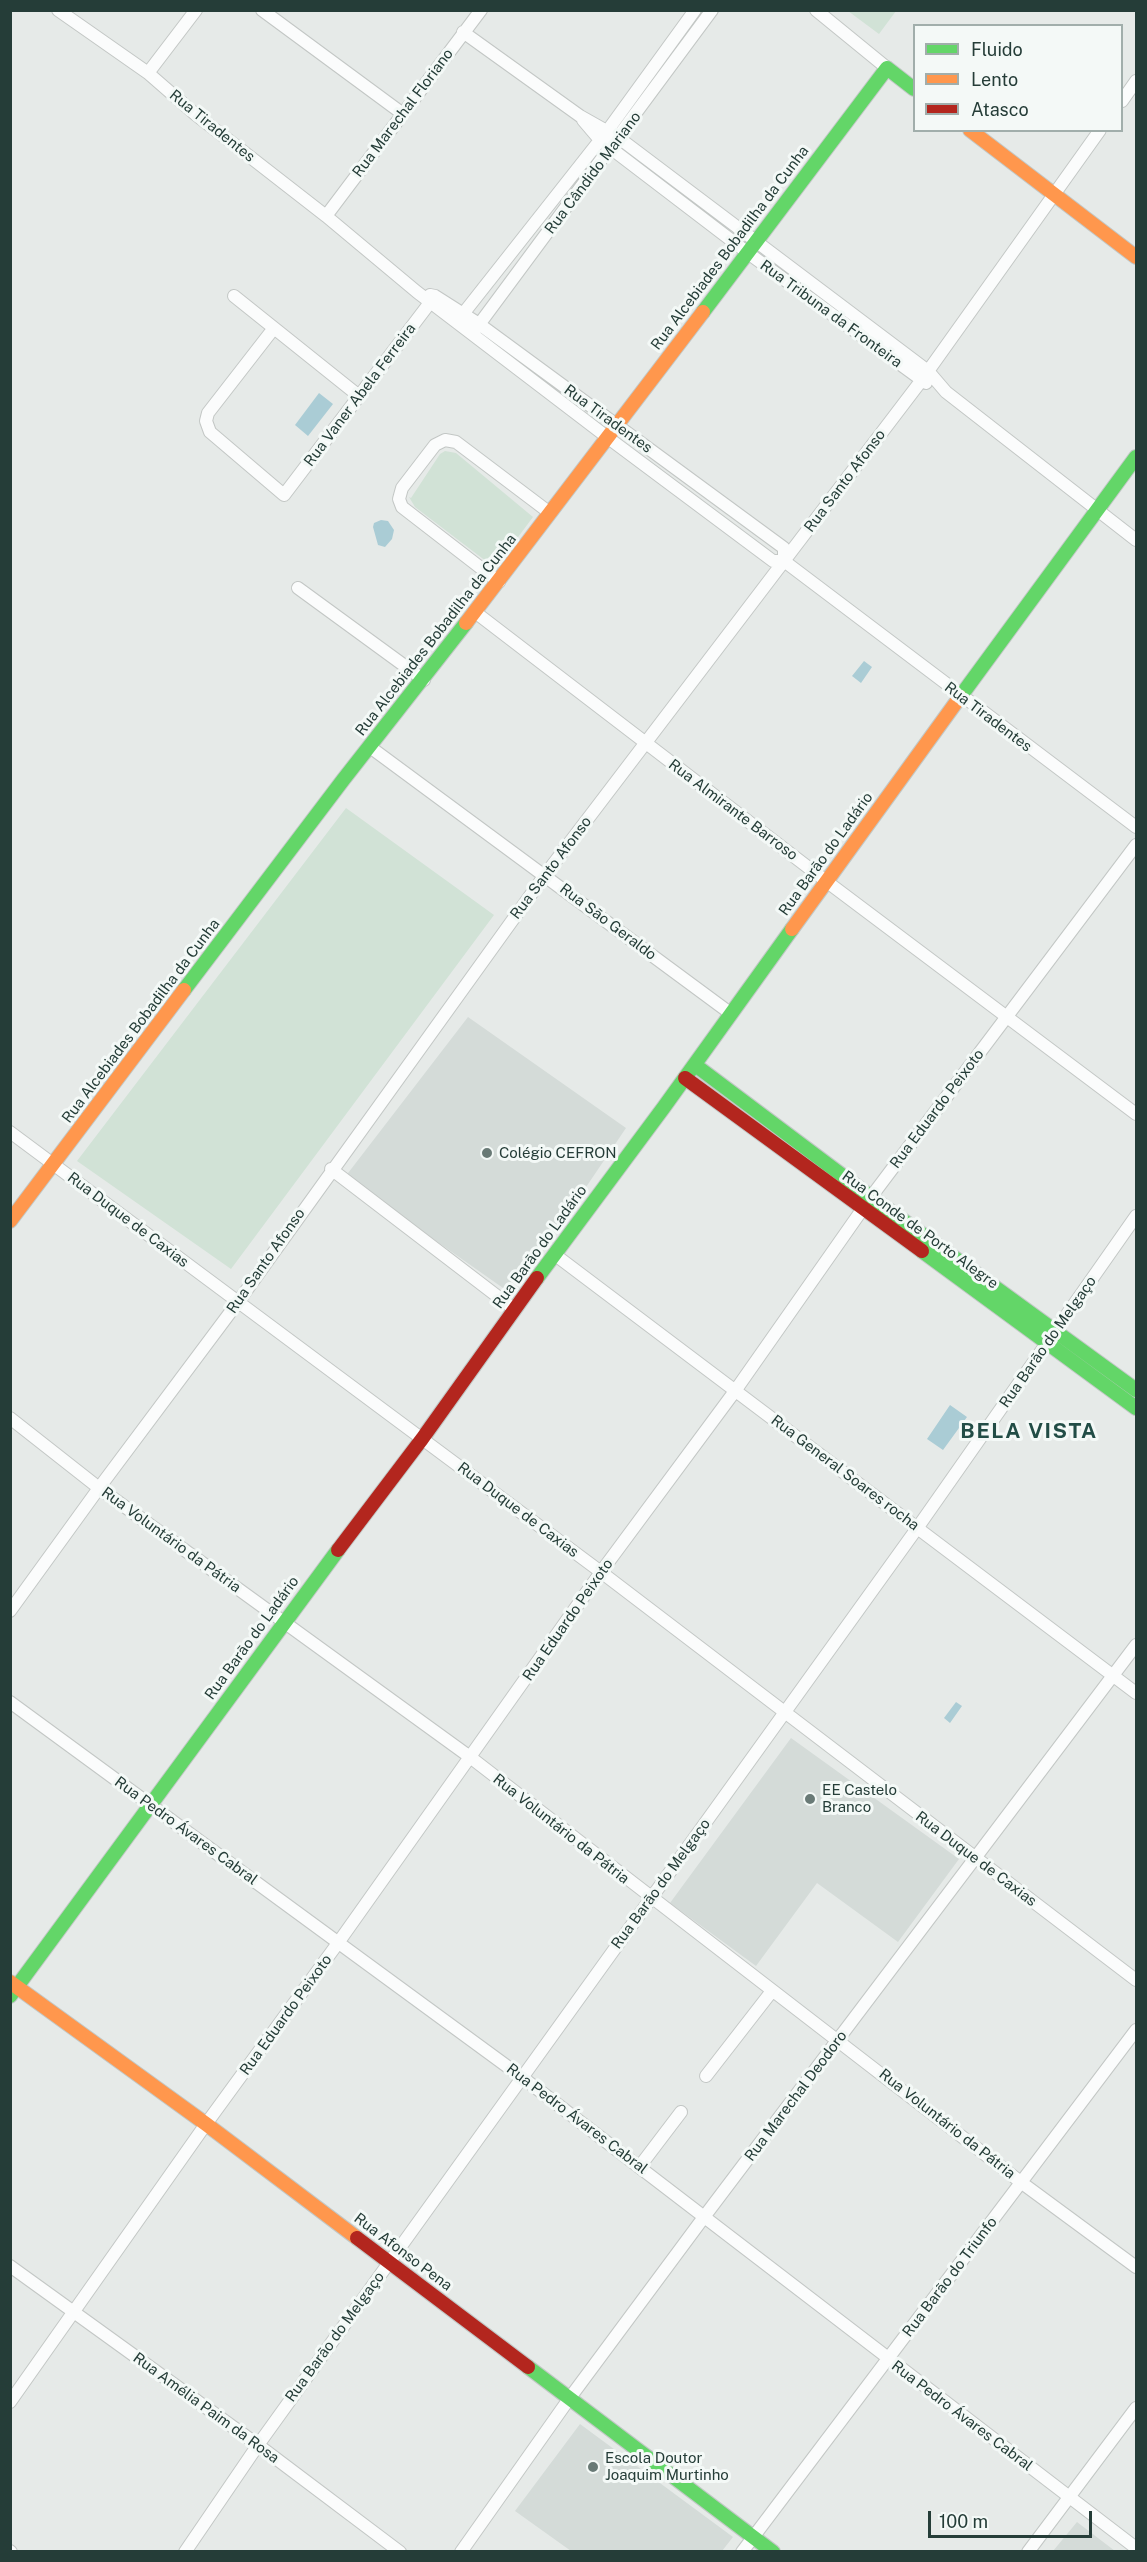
<!DOCTYPE html>
<html>
<head>
<meta charset="utf-8">
<style>
	body { margin:0 }
	#map { position:relative; width:1147px; height:2562px; overflow:hidden; background:#e6eae8; font-family:"Public Sans",sans-serif }
	canvas { display:block }
	.frame { position:absolute; inset:0; border:12px solid #253d38; pointer-events:none }
	.legend { position:absolute; left:913px; top:24px; width:210px; height:108px; box-sizing:border-box; background:#f4f9f7; border:2px solid #a1aeab; margin:0; padding:8px 10px; list-style:none; font-size:18px; color:#253d38 }
	.legend li { display:flex; align-items:center; gap:12px; height:30px }
	.legend b { width:30px; border:2px solid #a1aeab }
	.scale { position:absolute; left:928px; top:2511px; width:164px; height:27px; box-sizing:border-box; border:3px solid #253d38; border-top:0; padding-left:8px; font-size:18px; line-height:21px; white-space:nowrap; color:#253d38; -webkit-text-stroke:4px #f4f9f7; paint-order:stroke }
</style>
</head>
<body>
<div id="map">
<canvas width="1147" height="2562"></canvas>
<div class="frame"></div>
<ul class="legend">
<li><b style="height:8px;background:#63d668"></b>Fluido</li>
<li><b style="height:8px;background:#ff974d"></b>Lento</li>
<li><b style="height:8px;background:#b3261e"></b>Atasco</li>
</ul>
<div class="scale">100 m</div>
</div>
<script>
const context = document.querySelector('canvas').getContext('2d');
context.lineJoin = 'round';
function fill(path, color) {
  context.fillStyle = color;
  context.fill(path, 'evenodd');
}
function shape(rows) {
  const path = new Path2D();
  for (const r of rows) {
    path.moveTo(r[0], r[1]);
    for (let i = 2; i < r.length; i += 2) path.lineTo(r[i], r[i + 1]);
  }
  return path;
}
function trace(path, color, width, dash) {
  context.strokeStyle = color;
  context.lineWidth = width;
  context.lineCap = dash ? 'butt' : 'round';
  context.setLineDash(dash || []);
  context.stroke(path);
}
function drawText(font, color, halo, rows, align = 'center') {
  context.font = font + ' "Public Sans",sans-serif';
  context.lineWidth = 6;
  context.setLineDash([]);
  context.textBaseline = 'middle';
  context.strokeStyle = halo;
  context.fillStyle = color;
  for (const [text, x, y, turn = 0] of rows) {
    context.save();
    context.translate(x, y);
    context.rotate((+turn || 0) * Math.PI / 180);
    context.textAlign = isNaN(turn) ? turn : align;
    if (halo) context.strokeText(text, 0, 0);
    context.fillText(text, 0, 0);
    context.restore();
  }
}
const built = shape([
	[468,1017,626,1128,513,1295,345,1177],
	[791,1738,959,1859,898,1942,817,1883,756,1966,670,1903],
	[580,2424,733,2537,722,2551,571,2551,515,2511],
	[1077,2522,1115,2551,1053,2551]
]);
const green = shape([
	[848,11,896,11,879,34],
	[445,451,456,453,533,517,495,568,415,507,409,497,411,498,440,454],
	[346,808,494,915,231,1269,77,1161]
]);
const water = shape([
	[319,393,333,404,308,436,295,425],
	[381,520,388,521,394,530,392,539,385,547,378,545,373,527,374,523],
	[864,661,872,667,861,683,852,676],
	[950,1405,967,1417,943,1450,927,1439],
	[956,1702,962,1706,950,1723,944,1718]
]);
const street = shape([
	[58,10,148,73,195,114,326,216,417,292,607,437,773,561,784,561,1136,827],
	[262,10,403,114],
	[816,10,887,68],
	[463,32,580,116,619,138,928,371,946,392,1136,540],
	[148,73,196,10],
	[1122,101,1136,81],
	[583,120,600,140,748,253,926,383],
	[326,216,481,10],
	[430,295,435,296,479,324,784,548,784,561],
	[234,296,359,396],
	[459,319,608,130,695,10],
	[274,328,208,413,206,421,210,432,284,495,435,296],
	[475,330,712,10],
	[499,582,402,507,399,499,402,488,435,445,445,440,456,442,550,513],
	[298,588,424,680],
	[475,612,826,881,1136,1114],
	[370,747,730,1013],
	[10,1132,601,1572,1136,1980],
	[331,1169,514,1309],
	[554,1254,1136,1693],
	[10,1418,99,1488,470,1757,1022,2183,1136,2267],
	[10,1611,99,1488,238,1302,545,875,921,381,1100,130],
	[10,1702,523,2078,1136,2548],
	[706,2076,772,1991],
	[640,2166,681,2112],
	[10,2266,258,2445,400,2552],
	[10,2402,206,2124,338,1943,601,1572,735,1391,871,1197,1136,845],
	[10,2551,11,2552],
	[185,2552,258,2445,918,1527,1136,1216],
	[461,2552,569,2399,704,2217,1136,1645],
	[742,2552,1136,2030],
	[1028,2552,1136,2408]
]);
const fast = shape([
	[703,312,887,68,914,89],
	[960,697,1136,457],
	[184,990,343,780,466,623],
	[695,1065,871,1197,1136,1390],
	[922,1251,1136,1408],
	[537,1278,664,1107,792,929],
	[10,1996,338,1550],
	[528,2367,773,2552]
]);
const slow = shape([
	[970,130,1136,257],
	[466,623,703,312],
	[792,929,960,697],
	[10,1221,184,990],
	[10,1982,206,2124,357,2238]
]);
const jam = shape([
	[685,1078,922,1251],
	[338,1550,422,1439,537,1278],
	[357,2238,528,2367]
]);
const markers = [
	[487,1153,6,"#697a76"],
	[810,1799,6,"#697a76"],
	[593,2467,6,"#697a76"]
];
const streetNames = [
	["Rua Marechal Floriano",403,113,-53],
	["Rua Tiradentes",212,126,39],
	["Rua Cândido Mariano",593,173,-53],
	["Rua Alcebiades Bobadilha da Cunha",730,248,-53],
	["Rua Tribuna da Fronteira",831,314,36],
	["Rua Vaner Abela Ferreira",360,395,-53],
	["Rua Tiradentes",608,419,36],
	["Rua Santo Afonso",845,481,-53],
	["Rua Alcebiades Bobadilha da Cunha",436,635,-52],
	["Rua Tiradentes",988,717,37],
	["Rua Almirante Barroso",733,810,37],
	["Rua Barão do Ladário",826,854,-54],
	["Rua Santo Afonso",551,868,-53],
	["Rua São Geraldo",608,922,37],
	["Rua Alcebiades Bobadilha da Cunha",141,1021,-53],
	["Rua Eduardo Peixoto",937,1109,-53],
	["Rua Duque de Caxias",128,1220,37],
	["Rua Conde de Porto Alegre",920,1230,36],
	["Rua Barão do Ladário",540,1247,-54],
	["Rua Santo Afonso",266,1261,-55],
	["Rua Barão do Melgaço",1048,1342,-55],
	["Rua General Soares rocha",845,1473,37],
	["Rua Duque de Caxias",518,1510,37],
	["Rua Voluntário da Pátria",171,1540,36],
	["Rua Eduardo Peixoto",568,1620,-55],
	["Rua Barão do Ladário",252,1638,-54],
	["Rua Voluntário da Pátria",561,1829,38],
	["Rua Pedro Ávares Cabral",186,1831,36],
	["Rua Duque de Caxias",976,1859,37],
	["Rua Barão do Melgaço",661,1884,-54],
	["Rua Eduardo Peixoto",286,2015,-54],
	["Rua Marechal Deodoro",796,2096,-53],
	["Rua Pedro Ávares Cabral",577,2119,37],
	["Rua Voluntário da Pátria",947,2124,38],
	["Rua Afonso Pena",403,2252,37],
	["Rua Barão do Triunfo",950,2277,-53],
	["Rua Barão do Melgaço",335,2337,-54],
	["Rua Amélia Paim da Rosa",206,2408,36],
	["Rua Pedro Ávares Cabral",962,2416,37]
];
const poiNames = [
	["Colégio CEFRON",499,1153],
	["EE Castelo",822,1790],
	["Branco",822,1807],
	["Escola Doutor",605,2458],
	["Joaquim Murtinho",605,2475]
];
const districtNames = [
	["BELA VISTA",1029,1432]
];
fill(built, '#d4dbd8');
fill(green, '#d1e2d6');
fill(water, '#aaccd5');
trace(street, '#c3c7c5', 14);
trace(fast, '#c2c8c6', 16);
trace(slow, '#c2c8c6', 16);
trace(jam, '#c2c8c6', 16);
trace(street, '#fbfcfc', 12);
trace(fast, '#63d668', 14);
trace(slow, '#ff974d', 14);
trace(jam, '#b3261e', 14);
for (const [x, y, r, color] of markers) {
  const dot = new Path2D();
  dot.arc(x, y, r, 0, 2 * Math.PI);
  context.fillStyle = color;
  context.fill(dot);
  trace(dot, '#f4f9f7', 2);
}
drawText('15px', '#253d38', '#f4f9f7', streetNames);
drawText('15px', '#253d38', '#f4f9f7', poiNames, 'left');
context.letterSpacing = '1.5px';
drawText('bold 21px', '#224d46', '#f4f9f7', districtNames);
context.letterSpacing = '0px';
</script>
</body>
</html>
